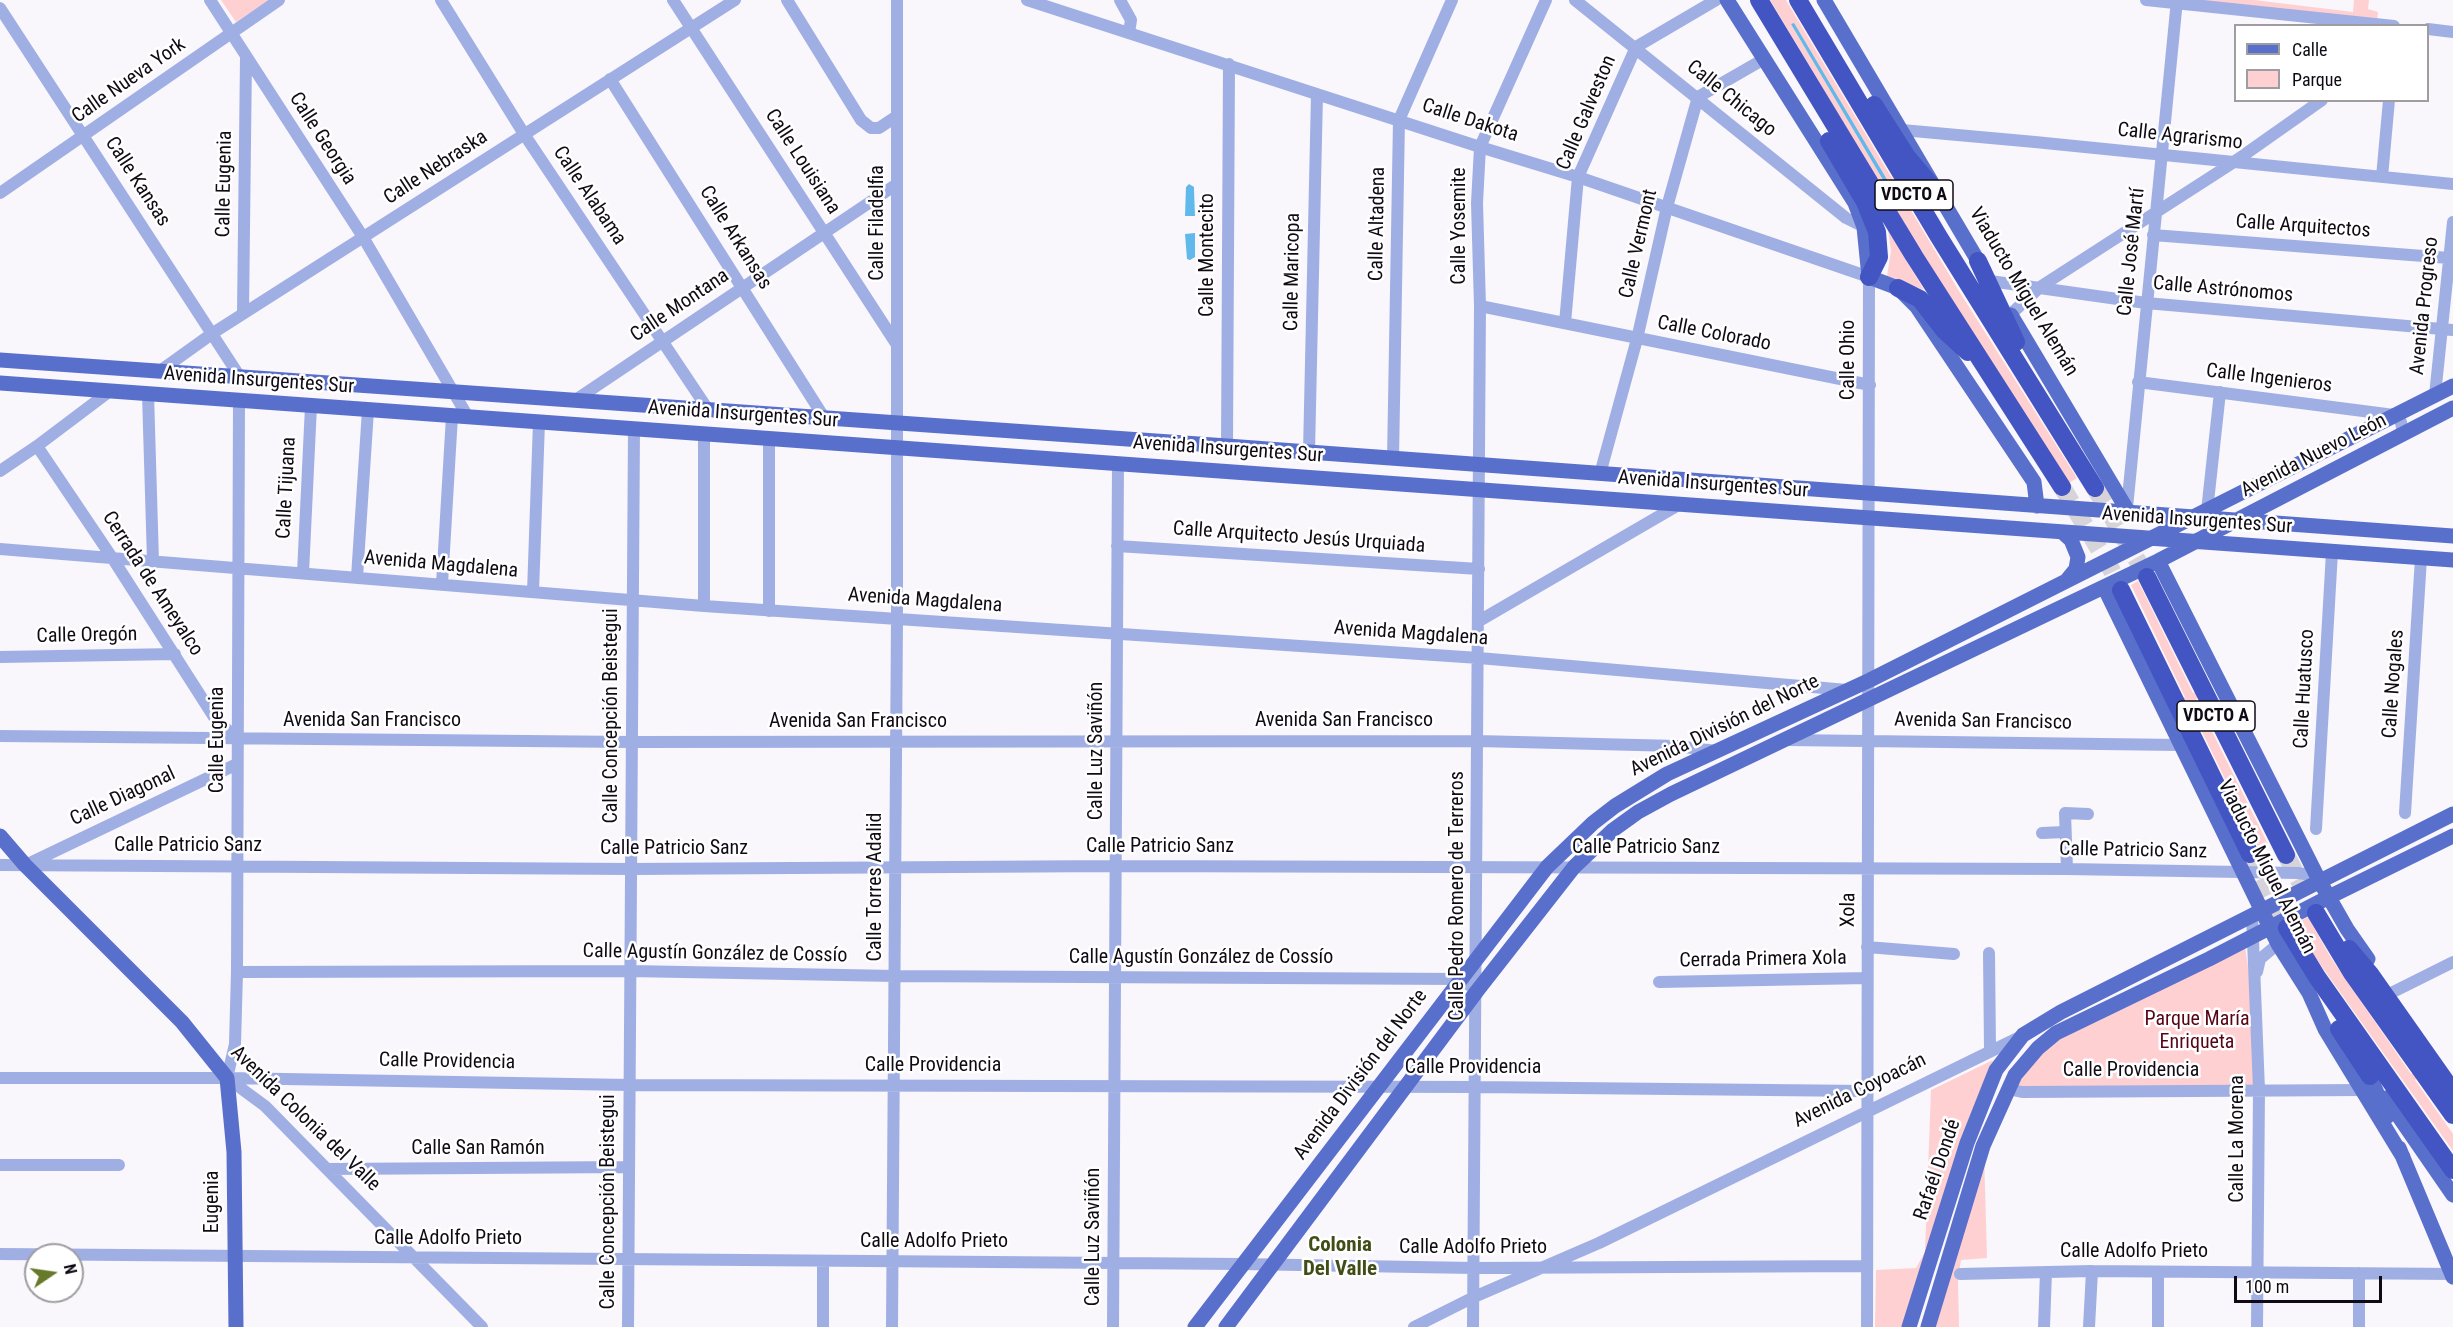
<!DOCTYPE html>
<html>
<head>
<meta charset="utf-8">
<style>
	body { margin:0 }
	#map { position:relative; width:2453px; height:1327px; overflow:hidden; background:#f9f6fc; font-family:"Roboto Condensed",sans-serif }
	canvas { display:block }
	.legend { position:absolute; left:2234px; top:24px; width:195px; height:78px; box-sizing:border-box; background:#fff; border:2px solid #9f9da1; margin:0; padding:8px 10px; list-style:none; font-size:18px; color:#0f0a14 }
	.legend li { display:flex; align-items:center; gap:12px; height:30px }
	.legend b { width:30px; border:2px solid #9f9da1 }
	.north { position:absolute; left:24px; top:1243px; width:60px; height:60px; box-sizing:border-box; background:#fff; border:2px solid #9f9da1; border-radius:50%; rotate:77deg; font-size:16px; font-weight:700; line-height:24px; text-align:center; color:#0f0a14 }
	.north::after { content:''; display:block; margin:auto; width:21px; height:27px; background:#677a2a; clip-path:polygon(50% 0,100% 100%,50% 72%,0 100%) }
	.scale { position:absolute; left:2234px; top:1276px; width:148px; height:27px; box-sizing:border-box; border:3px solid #0f0a14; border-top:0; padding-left:8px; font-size:18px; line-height:21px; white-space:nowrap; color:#0f0a14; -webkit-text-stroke:4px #fff; paint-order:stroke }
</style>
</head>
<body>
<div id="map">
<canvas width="2453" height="1327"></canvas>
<ul class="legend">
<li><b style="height:8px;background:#596fcc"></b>Calle</li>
<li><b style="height:16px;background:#ffd0d2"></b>Parque</li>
</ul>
<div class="north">N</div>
<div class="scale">100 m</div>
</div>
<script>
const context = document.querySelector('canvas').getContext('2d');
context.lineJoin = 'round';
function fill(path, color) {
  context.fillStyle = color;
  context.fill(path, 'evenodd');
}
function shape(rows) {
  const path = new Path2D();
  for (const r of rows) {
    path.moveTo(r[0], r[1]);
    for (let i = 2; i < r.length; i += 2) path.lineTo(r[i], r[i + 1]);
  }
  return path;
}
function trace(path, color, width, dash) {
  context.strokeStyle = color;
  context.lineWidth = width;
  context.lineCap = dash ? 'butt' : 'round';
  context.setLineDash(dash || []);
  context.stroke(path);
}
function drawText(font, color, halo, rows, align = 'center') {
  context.font = font + ' "Roboto Condensed",sans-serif';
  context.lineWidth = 5;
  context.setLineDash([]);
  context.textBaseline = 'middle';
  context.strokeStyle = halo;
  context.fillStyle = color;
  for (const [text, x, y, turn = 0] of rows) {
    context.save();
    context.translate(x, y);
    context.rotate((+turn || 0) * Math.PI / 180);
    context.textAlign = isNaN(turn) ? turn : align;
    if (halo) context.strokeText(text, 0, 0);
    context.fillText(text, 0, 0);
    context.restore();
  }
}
const green = shape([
	[221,0,270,0,236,22],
	[1770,0,1786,0,1959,291,2077,478,2069,483,1947,295],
	[2179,0,2254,0,2353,12,2354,0,2369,0,2368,9,2378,12,2377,22],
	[1888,230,1924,290,1887,276,1891,251],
	[2138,581,2193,693,2195,692,2198,697,2196,699,2268,844,2259,849,2188,703,2185,704,2183,698,2185,697,2131,585],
	[2308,917,2331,958,2411,1074,2413,1073,2417,1078,2415,1080,2453,1134,2453,1151,2310,950,2295,924],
	[2245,946,2249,974,2256,1088,2014,1087,2026,1069,2067,1031],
	[1993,1060,1905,1327,1875,1327,1876,1270,1916,1268,1925,1252,1931,1090],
	[1984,1152,1987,1258,1961,1260,1958,1280,1959,1327,1932,1327]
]);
const water = shape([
	[1794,23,1892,188,1889,190,1791,24],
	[1189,184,1194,187,1194,190,1195,216,1185,216,1186,187],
	[1195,233,1195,257,1190,260,1187,259,1185,234]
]);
const highwayTunnel = shape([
	[2062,487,2111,569,2121,590],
	[2095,488,2147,577],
	[2250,854,2287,928],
	[2286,855,2316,913]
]);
const minor = shape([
	[210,0,363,237,468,417],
	[441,0,524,134,709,411],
	[673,0,897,345],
	[787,0,861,120,871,128,879,128,897,116],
	[1027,0,1480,147,1578,177,1869,277,1867,1327],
	[1120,0,1131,20,1129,33],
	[1575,0,1846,218,1864,227],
	[2146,0,2394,26],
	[0,8,240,377],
	[2428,29,2453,32],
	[610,79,825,419],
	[1902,130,2035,142,2453,184],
	[2382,177,2389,100],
	[0,193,279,0],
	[2153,235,2449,258],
	[1990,281,2146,303,2453,330],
	[1480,306,1870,385],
	[243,314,246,57],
	[2011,314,2040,287,2234,162,2322,100],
	[1565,323,1578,177,1636,47,1716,0],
	[160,371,213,333,735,0],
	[2138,382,2394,415,2401,422,2403,434],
	[148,394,153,561],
	[2435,395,2453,222],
	[239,401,237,972,235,1044,227,1078,265,1106,482,1327],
	[574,401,897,184],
	[704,433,704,606],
	[769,438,769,611],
	[37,446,113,559,214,717,238,740],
	[1227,446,1229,64],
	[1309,452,1317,94],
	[1393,459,1399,120,1452,0],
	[0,471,37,446,110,391],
	[1600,474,1637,339,1667,207,1698,97,1764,59],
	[2127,508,2177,0],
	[2207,511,2220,392],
	[1117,546,1479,569],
	[0,549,704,606,1479,658,1847,690],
	[303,573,311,406],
	[357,577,368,410],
	[442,584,452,416],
	[533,592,539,422],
	[1479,621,1680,504],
	[0,657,175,654],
	[0,736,631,742,1478,741,1677,746,1716,751],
	[1787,740,2180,745],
	[2405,813,2421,558],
	[2316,829,2332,552],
	[2042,833,2065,832],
	[30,863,237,764],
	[0,865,631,869,1116,866,2067,869,2298,873,2305,874,2319,880],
	[2067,869,2065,813,2088,814],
	[2252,915,2259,1090,2257,1327],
	[1867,947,1954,954],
	[1989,953,1990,1050],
	[237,972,630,971,895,976,1461,979,1477,991],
	[2257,972,2260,959,2278,944],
	[1659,982,1867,978],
	[2393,992,2453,962],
	[0,1078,227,1078,629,1085,1477,1087,1866,1091],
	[2008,1089,2022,1092,2362,1090],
	[0,1165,119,1165],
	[327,1169,629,1167],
	[0,1254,1241,1264,1474,1268,1867,1266],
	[2158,1272,2158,1327],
	[1960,1274,2092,1271,2453,1274],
	[628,1327,634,429],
	[823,1327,823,1261],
	[892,1327,897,618,897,0],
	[1113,1327,1118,463],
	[1414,1327,1474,1297,1599,1243,2022,1036],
	[1473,1327,1480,306,1477,203,1480,147,1546,0],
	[2044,1327,2046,1272],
	[2089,1327,2092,1271],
	[2359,1327,2359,1273]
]);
const major = shape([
	[1727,0,1855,203,1864,227,1869,277,1898,288,1917,307,2034,482,2037,506],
	[1824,0,1984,271],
	[2011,315,2129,513],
	[0,360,1227,446,2453,536],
	[0,383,2453,560],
	[2062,532,2071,540,2078,557,2076,569,2067,580],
	[2158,561,2319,880,2347,929,2368,959],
	[2104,587,2278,944,2309,993,2325,1029,2403,1157],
	[0,836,25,865,182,1022,227,1078,234,1152,236,1327],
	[2370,1076,2387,1117],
	[2386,1098,2453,1195],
	[2399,1148,2453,1277],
	[1195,1327,1547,867,1593,823,1615,806,1667,774,1870,680,2453,386],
	[1226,1327,1477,991,1574,867,1613,830,1638,812,1671,794,2158,561,2453,408],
	[1909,1327,1967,1143,1996,1070,2023,1035,2061,1012,2453,814],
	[1928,1327,1983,1146,2015,1075,2038,1048,2056,1033,2209,959,2329,897,2453,836]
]);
const highway = shape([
	[1759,0,1914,256,2062,487],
	[1798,0,1939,237,2095,488],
	[1874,105,1907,157,1936,191],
	[1829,141,1865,202,1877,232,1879,257,1869,277],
	[1978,261,2016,342],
	[1898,288,1920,299,1944,330,1968,352],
	[2147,577,2286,855],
	[2121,590,2250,854],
	[2316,913,2352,973,2453,1115],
	[2287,928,2317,977,2453,1170],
	[2349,949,2370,974,2453,1092],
	[2339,1029,2370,1076]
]);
const shields = [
	[1914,195,78],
	[2216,716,78]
];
const shieldNames = [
	["VDCTO A",1914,195],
	["VDCTO A",2216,716]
];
const streetNames = [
	["Calle Nueva York",129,81,-35],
	["Calle Chicago",1731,99,39],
	["Calle Galveston",1587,113,-67],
	["Calle Dakota",1470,121,18],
	["Calle Agrarismo",2180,137,6],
	["Calle Georgia",322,139,57],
	["Calle Louisiana",802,162,57],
	["Calle Nebraska",436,168,-33],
	["Calle Kansas",137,182,57],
	["Calle Eugenia",225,184,-89],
	["Calle Alabama",589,196,56],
	["Calle Filadelfia",878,223,-90],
	["Calle Altadena",1378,224,-89],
	["Calle Yosemite",1460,226,-90],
	["Calle Arquitectos",2303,227,4],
	["Calle Arkansas",735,238,58],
	["Calle Vermont",1639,244,-77],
	["Calle José Martí",2132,252,-84],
	["Calle Montecito",1208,255,-90],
	["Calle Maricopa",1293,272,-89],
	["Calle Astrónomos",2223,290,5],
	["Viaducto Miguel Alemán",2023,292,59],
	["Calle Montana",680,306,-34],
	["Avenida Progreso",2425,306,-84],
	["Calle Colorado",1714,334,11],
	["Calle Ohio",1849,360,-90],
	["Calle Ingenieros",2269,379,7],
	["Avenida Insurgentes Sur",259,381,4],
	["Avenida Insurgentes Sur",743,415,4],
	["Avenida Insurgentes Sur",1228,450,4],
	["Avenida Nuevo León",2314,456,-27],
	["Avenida Insurgentes Sur",1713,485,4],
	["Calle Tijuana",287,488,-87],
	["Avenida Insurgentes Sur",2197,521,4],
	["Calle Arquitecto Jesús Urquiada",1299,538,4],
	["Avenida Magdalena",441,565,5],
	["Cerrada de Ameyalco",152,584,57],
	["Avenida Magdalena",925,601,4],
	["Avenida Magdalena",1411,634,4],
	["Calle Oregón",87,636,-1],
	["Calle Nogales",2394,684,-86],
	["Calle Huatusco",2305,689,-87],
	["Calle Concepción Beistegui",612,716,-90],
	["Avenida San Francisco",372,721],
	["Avenida San Francisco",1344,721],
	["Avenida San Francisco",858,722],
	["Avenida San Francisco",1983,722,1],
	["Avenida División del Norte",1725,726,-26],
	["Calle Eugenia",218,740,-90],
	["Calle Luz Saviñón",1097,751,-90],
	["Calle Diagonal",123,797,-25],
	["Calle Patricio Sanz",188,846],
	["Calle Patricio Sanz",1160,847],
	["Calle Patricio Sanz",1646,848],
	["Calle Patricio Sanz",674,849],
	["Calle Patricio Sanz",2133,851,1],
	["Viaducto Miguel Alemán",2266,867,63],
	["Calle Torres Adalid",876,887,-90],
	["Calle Pedro Romero de Terreros",1458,896,-90],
	["Xola",1849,910,-89],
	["Calle Agustín González de Cossío",715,954,1],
	["Calle Agustín González de Cossío",1201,958],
	["Cerrada Primera Xola",1763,960,-1],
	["Calle Providencia",447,1062,1],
	["Calle Providencia",933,1066],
	["Calle Providencia",1473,1068],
	["Calle Providencia",2131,1071],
	["Avenida División del Norte",1361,1075,-53],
	["Avenida Coyoacán",1860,1091,-26],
	["Avenida Colonia del Valle",305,1119,44],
	["Calle La Morena",2238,1139,-90],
	["Calle San Ramón",478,1149],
	["Rafaél Dondé",1938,1170,-71],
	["Eugenia",213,1202,-90],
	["Calle Concepción Beistegui",609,1202,-90],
	["Calle Luz Saviñón",1094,1237,-90],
	["Calle Adolfo Prieto",448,1239],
	["Calle Adolfo Prieto",934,1242],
	["Calle Adolfo Prieto",1473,1248],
	["Calle Adolfo Prieto",2134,1252]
];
const parkNames = [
	["Parque María",2197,1020],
	["Enriqueta",2197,1043]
];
const neighbourhoodNames = [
	["Colonia",1340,1246],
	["Del Valle",1340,1270]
];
fill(green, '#ffd0d2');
fill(water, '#61b8eb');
trace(highwayTunnel, '#d6d3d9', 18, [18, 9]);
trace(minor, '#a0afe3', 12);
trace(major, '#596fcc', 15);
trace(highway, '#4255c2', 18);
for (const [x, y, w] of shields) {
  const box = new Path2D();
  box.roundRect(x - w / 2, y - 15, w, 30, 4.5);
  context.fillStyle = '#fff';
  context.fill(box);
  trace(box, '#0f0a14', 1.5);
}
drawText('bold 18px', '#0f0a14', null, shieldNames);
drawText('20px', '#0f0a14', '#fff', streetNames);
drawText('20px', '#580417', '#fff', parkNames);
drawText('bold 21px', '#404d16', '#fff', neighbourhoodNames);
</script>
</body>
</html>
